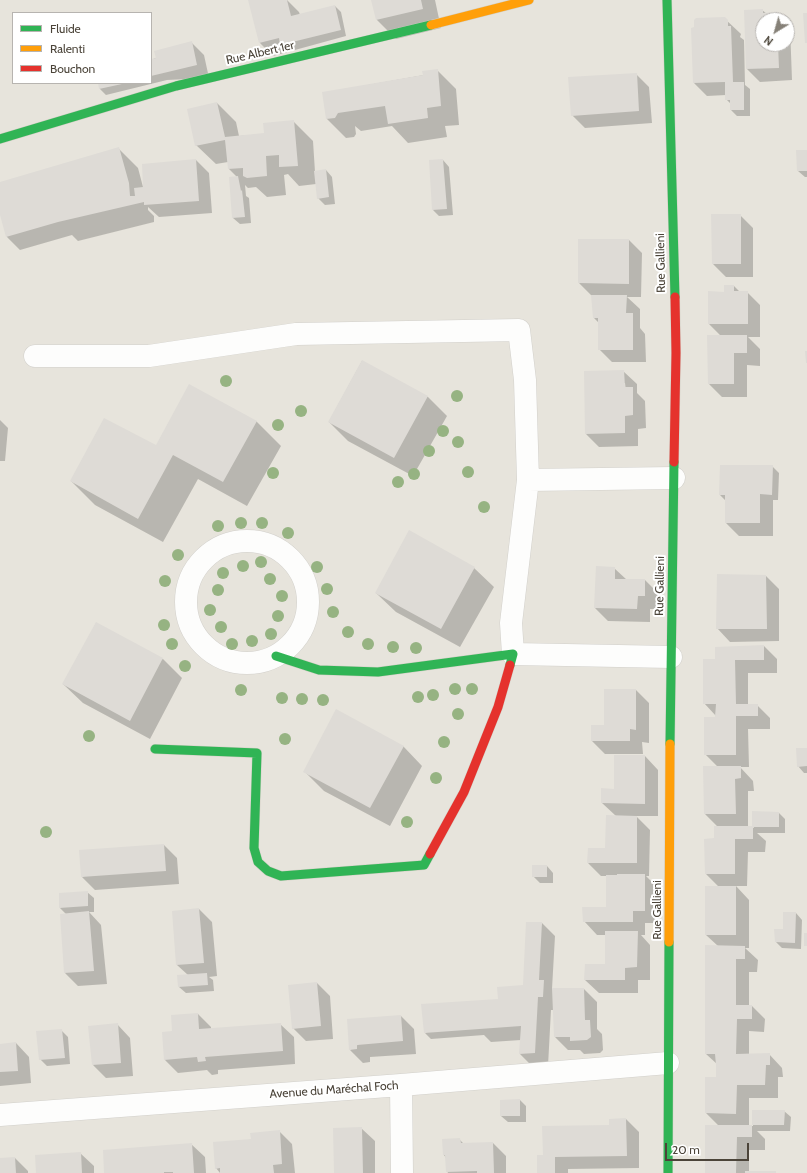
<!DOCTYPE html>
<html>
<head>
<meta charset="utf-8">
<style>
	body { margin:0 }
	#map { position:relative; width:807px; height:1173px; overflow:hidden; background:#f4f2ee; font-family:Cabin,sans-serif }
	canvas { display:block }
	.legend { position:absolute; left:12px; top:12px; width:140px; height:72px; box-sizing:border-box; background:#fff; border:1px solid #b7b4b0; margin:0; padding:5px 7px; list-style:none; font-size:12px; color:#4b4439 }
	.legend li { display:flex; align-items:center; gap:8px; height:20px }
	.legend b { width:20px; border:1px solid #b7b4b0 }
	.north { position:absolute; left:755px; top:12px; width:40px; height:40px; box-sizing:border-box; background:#fff; border:1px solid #b7b4b0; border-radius:50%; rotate:217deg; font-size:11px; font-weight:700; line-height:16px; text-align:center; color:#4b4439 }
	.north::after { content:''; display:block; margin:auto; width:14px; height:18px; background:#868178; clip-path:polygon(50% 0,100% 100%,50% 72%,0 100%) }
	.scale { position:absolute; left:665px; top:1143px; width:84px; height:18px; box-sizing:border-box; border:2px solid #4b4439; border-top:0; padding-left:5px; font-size:12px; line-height:14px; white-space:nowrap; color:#4b4439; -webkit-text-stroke:3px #fff; paint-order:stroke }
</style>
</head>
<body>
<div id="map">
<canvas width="807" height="1173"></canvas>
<ul class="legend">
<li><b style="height:5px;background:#30b455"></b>Fluide</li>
<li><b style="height:5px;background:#ff9f0a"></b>Ralenti</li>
<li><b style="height:5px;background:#e5322d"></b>Bouchon</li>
</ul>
<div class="north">N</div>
<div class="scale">20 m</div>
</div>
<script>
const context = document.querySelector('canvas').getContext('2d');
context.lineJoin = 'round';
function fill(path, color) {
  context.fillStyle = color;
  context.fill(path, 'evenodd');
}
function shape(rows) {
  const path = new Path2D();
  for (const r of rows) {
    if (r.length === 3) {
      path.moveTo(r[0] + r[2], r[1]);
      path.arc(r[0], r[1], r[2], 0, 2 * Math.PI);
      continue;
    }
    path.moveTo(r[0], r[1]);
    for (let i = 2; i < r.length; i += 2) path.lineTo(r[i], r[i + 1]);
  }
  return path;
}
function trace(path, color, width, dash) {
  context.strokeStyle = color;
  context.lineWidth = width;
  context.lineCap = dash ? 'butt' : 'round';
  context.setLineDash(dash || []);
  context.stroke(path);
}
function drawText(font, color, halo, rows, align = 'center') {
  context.font = font + ' Cabin,sans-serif';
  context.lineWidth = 4;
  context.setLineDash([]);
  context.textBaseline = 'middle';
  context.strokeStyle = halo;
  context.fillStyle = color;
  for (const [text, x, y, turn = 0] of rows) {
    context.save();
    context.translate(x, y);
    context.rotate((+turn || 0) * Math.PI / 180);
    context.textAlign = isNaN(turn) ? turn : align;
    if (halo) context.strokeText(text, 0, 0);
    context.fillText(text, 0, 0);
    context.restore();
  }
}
const residential = shape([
	[0,0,807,0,807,1173,0,1173],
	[13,13,151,13,151,83,13,83],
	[763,20,787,20,787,44,763,44]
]);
const shadow = shape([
	[252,0,287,0,299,12,300,15,335,6,341,12,346,36,273,56,260,43],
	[372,0,435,0,441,28,396,39,377,20],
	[762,10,767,14,777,13,784,20,763,20,763,44,787,44,787,23,790,26,792,80,760,82,747,69],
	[724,18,741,34,740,37,744,40,745,85,750,89,750,116,737,116,731,110,731,104,726,99,726,95,707,96,694,83],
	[191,42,204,55,209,78,167,80,106,95,100,89,99,83,151,83,151,60],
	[437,70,456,89,459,125,445,126,447,137,408,143,392,126,361,131,355,126,356,134,354,137,346,138,327,119,323,93,424,75],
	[636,74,649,87,652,123,585,128,572,115],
	[217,103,236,122,239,136,265,134,294,122,313,141,315,172,326,170,332,177,335,204,325,205,318,198,316,184,299,186,288,174,284,175,286,195,267,197,256,187,248,188,245,185,246,196,249,198,251,223,240,224,233,218,237,177,229,169,228,162,216,164,196,145],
	[119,149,138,168,143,187,196,160,209,173,212,213,159,217,148,207,148,210,154,216,154,222,78,241,72,235,20,250,7,237,0,211,0,183],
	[807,151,807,177,805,177,798,171],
	[443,160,449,167,453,215,439,216,433,210],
	[740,215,753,228,753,277,726,277,713,264],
	[629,240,642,253,641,297,627,297,640,309,640,328,645,334,646,362,612,362,599,349,599,323,594,318,592,296,579,283],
	[734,286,740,292,747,292,760,305,760,337,748,337,760,349,760,366,747,365,747,397,722,397,709,384,721,336,709,324,725,293],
	[362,361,428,397,447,416,413,476,348,441,329,422],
	[623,371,637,384,637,393,645,401,646,428,638,429,638,446,599,447,586,434,585,372],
	[623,383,625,383,626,392],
	[0,420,8,428,5,461,0,461],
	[256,421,281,446,247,506,198,479,163,542,95,505,71,481,156,447],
	[772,466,779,473,778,500,773,500,773,536,739,536,726,523,726,501,720,495],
	[409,532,474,568,494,587,460,647,396,612,376,593],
	[614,568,627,580,645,580,658,593,658,609,650,609,650,622,608,621,595,608],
	[718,575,766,576,779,589,779,641,730,642,717,628],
	[764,646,777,659,777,673,748,673,748,705,757,705,770,718,770,729,748,729,749,767,740,767,753,781,754,791,748,791,748,828,754,828,753,826,779,813,785,819,785,833,757,833,766,841,765,852,748,852,747,886,736,886,749,900,749,948,745,948,758,960,757,972,749,972,749,1006,752,1006,765,1019,764,1032,749,1031,749,1055,769,1054,782,1068,783,1077,778,1077,778,1098,749,1098,749,1126,753,1126,753,1111,784,1111,791,1117,790,1131,757,1131,765,1139,765,1150,749,1150,749,1172,777,1173,706,1173,719,1126,706,1113,717,1078,717,1064,706,1054,718,946,706,935,719,887,706,874,718,827,705,814,704,767,718,767,705,754,716,716,704,703,716,660],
	[163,659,182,678,150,739,83,703,63,684],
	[636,690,649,703,649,743,642,742,643,754,605,754,592,741],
	[403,746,422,766,390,826,324,791,305,772],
	[807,749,807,773,804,773,798,766],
	[645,756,658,770,658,816,636,816,650,830,649,876,646,876,658,888,658,923,645,923,645,935,641,935,650,945,650,980,638,980,638,993,599,993,585,980,606,965,606,935,597,935,584,921,607,908,607,876,601,876,588,863,606,849,616,816,602,803],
	[164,845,177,858,179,884,95,890,82,877],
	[547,866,553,873,553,883,540,883,533,876],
	[87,892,94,898,94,912,89,912,101,925,107,984,78,986,65,973,61,915,66,914,60,908],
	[199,909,212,922,217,976,209,977,213,980,214,991,186,993,179,987,188,975,177,965],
	[796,913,802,920,801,949,782,948,776,942],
	[542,923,555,936,552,989,584,989,597,1002,597,1029,602,1034,603,1050,600,1053,584,1054,580,1050,568,1050,555,1037,554,1010,551,1010,548,1066,533,1067,520,1054,521,1040,491,1042,484,1035,431,1039,425,1033,499,1000,524,986],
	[317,983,330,996,333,1039,306,1041,293,1028],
	[198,1014,211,1027,211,1029,280,1024,294,1037,295,1064,218,1070,218,1074,212,1075,207,1070,178,1073,165,1060,163,1033,173,1032],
	[401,1016,414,1029,416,1054,370,1057,370,1062,363,1063,350,1050],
	[117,1024,130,1038,133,1076,106,1078,93,1065],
	[61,1030,68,1037,70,1064,47,1066,40,1059],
	[16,1043,29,1057,31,1083,0,1086,0,1045],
	[520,1100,526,1106,526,1122,508,1122,501,1116],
	[626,1119,639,1132,639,1168,568,1169,568,1173,538,1173,544,1156],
	[361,1128,375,1141,375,1173,336,1173],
	[279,1131,292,1144,295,1173,220,1173,216,1168,252,1140],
	[459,1139,464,1144,493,1143,506,1156,506,1173,448,1173,447,1171,446,1158,444,1155],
	[191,1144,205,1157,206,1173,105,1173],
	[80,1153,94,1166,94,1173,37,1173],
	[15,1158,28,1171,28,1173,0,1173,0,1159]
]);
const building = shape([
	[248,0,287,0,291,16,335,5,341,30,280,45,279,38,259,43],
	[371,0,421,0,423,9,376,20],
	[763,9,763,13,778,12,778,20,763,20,763,44,778,44,779,68,746,69,744,10],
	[803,13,807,13,807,43,805,43],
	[725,17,728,20,728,26,731,26,733,82,744,82,744,110,730,110,730,100,725,100,725,82,693,83,691,28,694,27,694,20,696,18],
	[192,41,197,65,151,76,151,59,156,58,154,51],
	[438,69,441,106,427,108,428,118,388,124,385,106,338,113,335,118,326,119,322,92,423,75,422,71],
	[637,73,639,111,571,116,568,77],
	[98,83,121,83,122,84,99,89],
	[217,102,225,137,264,133,263,123,294,120,298,166,279,167,279,155,266,156,267,176,247,178,243,176,243,168,228,169,225,140,195,146,187,109],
	[119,147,129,183,130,196,135,196,134,188,143,187,142,164,196,159,199,201,144,205,144,202,58,222,6,237,0,215,0,182],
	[796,150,807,150,807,171,797,171],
	[443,159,447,209,432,210,429,160],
	[326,169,329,197,317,199,314,171],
	[238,176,241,191,242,190,245,217,232,218,229,177],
	[711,214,741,214,741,264,712,264],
	[578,239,629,239,629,284,578,283],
	[724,285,734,285,734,291,748,291,748,324,708,324,708,291,724,292],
	[591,295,627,295,626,313,633,313,633,350,598,350,598,318,593,318],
	[707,335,747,335,747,353,734,353,734,384,708,384],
	[805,351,807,351,807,363,806,363],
	[362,360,428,396,394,458,328,422],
	[624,370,625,387,633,387,633,415,625,416,625,433,585,434,584,371],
	[189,384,257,421,223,482,173,455,138,519,70,481,104,418,156,445],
	[720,465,773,465,772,495,760,494,760,523,725,523,725,495,719,495],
	[409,530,475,567,441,629,375,593],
	[596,566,615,567,615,579,645,579,645,596,638,596,637,609,594,608],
	[717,574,766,575,767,629,716,629],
	[96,622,163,658,130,721,62,684],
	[764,645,764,660,735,660,736,704,758,704,758,716,736,716,736,755,704,755,704,717,715,717,716,704,703,704,703,659,715,659,715,647],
	[604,689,636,689,636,730,630,729,630,741,591,741,591,725,604,725],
	[336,709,404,746,370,808,303,772],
	[796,748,807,748,807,766,797,767],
	[614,755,645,755,645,804,601,803,601,788,614,789],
	[703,766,741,766,741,778,735,779,736,814,704,814],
	[752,811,779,812,779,827,753,827,753,839,735,839,735,874,705,874,704,839,714,838,714,826,752,826],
	[606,815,637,816,637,863,587,863,588,848,605,848],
	[164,844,166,871,81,877,79,850],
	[532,865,547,865,547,877,532,877],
	[617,874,645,874,645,911,633,911,633,922,583,922,582,907,606,907,606,875,617,875],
	[705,886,736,886,736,935,705,935],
	[88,891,88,906,59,908,59,893],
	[199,908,204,963,176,965,172,911],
	[89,911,94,971,64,973,60,914],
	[783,912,796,912,795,943,775,942,774,929,783,929],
	[526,922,542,922,539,980,544,980,543,997,538,997,535,1053,519,1054,521,1026,424,1033,421,1004,498,999,497,987,523,985],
	[605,931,638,931,637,967,625,968,625,980,584,980,585,964,605,964],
	[804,933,807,933,807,946,804,946],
	[705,945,745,946,745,959,736,959,736,1005,752,1005,752,1019,737,1019,736,1054,770,1053,770,1065,766,1065,765,1085,737,1085,736,1114,705,1113,705,1077,716,1077,716,1065,715,1054,705,1054],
	[207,973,208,985,178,987,177,975],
	[317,982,321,1026,292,1029,288,985],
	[552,988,584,988,585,1020,590,1020,591,1037,587,1040,570,1041,570,1037,554,1037],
	[198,1013,199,1029,281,1023,283,1051,205,1057,206,1061,198,1062,197,1057,164,1060,162,1032,172,1031,171,1015],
	[401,1015,403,1041,357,1045,357,1049,349,1050,347,1019],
	[118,1023,121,1063,92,1065,88,1026],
	[62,1029,65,1058,39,1060,36,1031],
	[16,1042,18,1071,0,1072,0,1044],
	[520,1099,520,1116,500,1116,500,1100],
	[752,1110,785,1110,784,1125,752,1125,752,1137,737,1137,736,1173,705,1173,705,1125,752,1125],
	[626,1118,627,1156,555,1157,555,1173,537,1173,537,1155,543,1155,542,1126,609,1125,609,1119],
	[362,1127,363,1173,334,1173,333,1128],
	[280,1130,282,1164,273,1165,274,1173,220,1173,220,1168,215,1169,213,1142,251,1139,250,1133],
	[460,1138,461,1143,493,1142,494,1173,477,1173,477,1171,446,1172,445,1155,443,1155,442,1139],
	[192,1143,194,1173,173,1173,173,1172,164,1172,164,1173,104,1173,103,1150],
	[81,1152,82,1173,36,1173,35,1155],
	[15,1157,16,1173,0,1173,0,1158],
	[745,1171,776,1171,776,1173,745,1173]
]);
const street = shape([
	[35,356,149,356,296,334,519,330,525,380,528,480],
	[247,602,61],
	[671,657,513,654,511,623,528,480,674,478],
	[401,1085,402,1173],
	[0,1115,401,1085,668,1063]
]);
const fast = shape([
	[667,0,675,297],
	[0,139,176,86,431,25],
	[276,656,319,670,378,672,513,654,510,665],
	[670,744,674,462],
	[155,749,257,753,254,848,258,862,268,871,281,876,424,865,430,854],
	[668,1173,669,942]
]);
const slow = shape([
	[431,25,529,0],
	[669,942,670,744]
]);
const jam = shape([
	[674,462,676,353,675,297],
	[430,854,464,792,498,707,510,665]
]);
const trees = [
	[226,381],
	[457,396],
	[301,411],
	[278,425],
	[443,431],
	[458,442],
	[429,451],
	[468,472],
	[273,473],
	[414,474],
	[398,482],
	[484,507],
	[241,523],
	[262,523],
	[218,526],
	[288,533],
	[178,555],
	[261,562],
	[243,566],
	[317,567],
	[223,573],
	[270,579],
	[165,581],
	[327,589],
	[218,590],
	[282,596],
	[210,610],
	[333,612],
	[278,616],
	[164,625],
	[221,627],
	[348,632],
	[271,634],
	[252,641],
	[172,644],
	[232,644],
	[368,644],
	[393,647],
	[416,648],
	[185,666],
	[455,689],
	[472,689],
	[241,690],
	[433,695],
	[418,697],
	[282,698],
	[302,699],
	[323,700],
	[458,714],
	[89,736],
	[285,739],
	[444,742],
	[436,778],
	[407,822],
	[46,832]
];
const streetNames = [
	["Rue Albert 1er",260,53,-13],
	["Rue Gallieni",661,263,-91],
	["Rue Gallieni",660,586,-89],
	["Rue Gallieni",657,910,-90],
	["Avenue du Maréchal Foch",334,1090,-4]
];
fill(residential, '#e7e4dc');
fill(shadow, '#0003');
fill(building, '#dedbd6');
trace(street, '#d2d0cb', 23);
trace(fast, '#d3cfc5', 10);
trace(slow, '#d3cfc5', 10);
trace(jam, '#d3cfc5', 10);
trace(street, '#fdfdfc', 22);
trace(fast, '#30b455', 9);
trace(slow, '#ff9f0a', 9);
trace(jam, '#e5322d', 9);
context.fillStyle = '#96b382';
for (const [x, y] of trees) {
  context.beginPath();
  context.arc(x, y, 6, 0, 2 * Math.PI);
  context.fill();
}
drawText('12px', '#4b4439', '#fff', streetNames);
</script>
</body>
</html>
